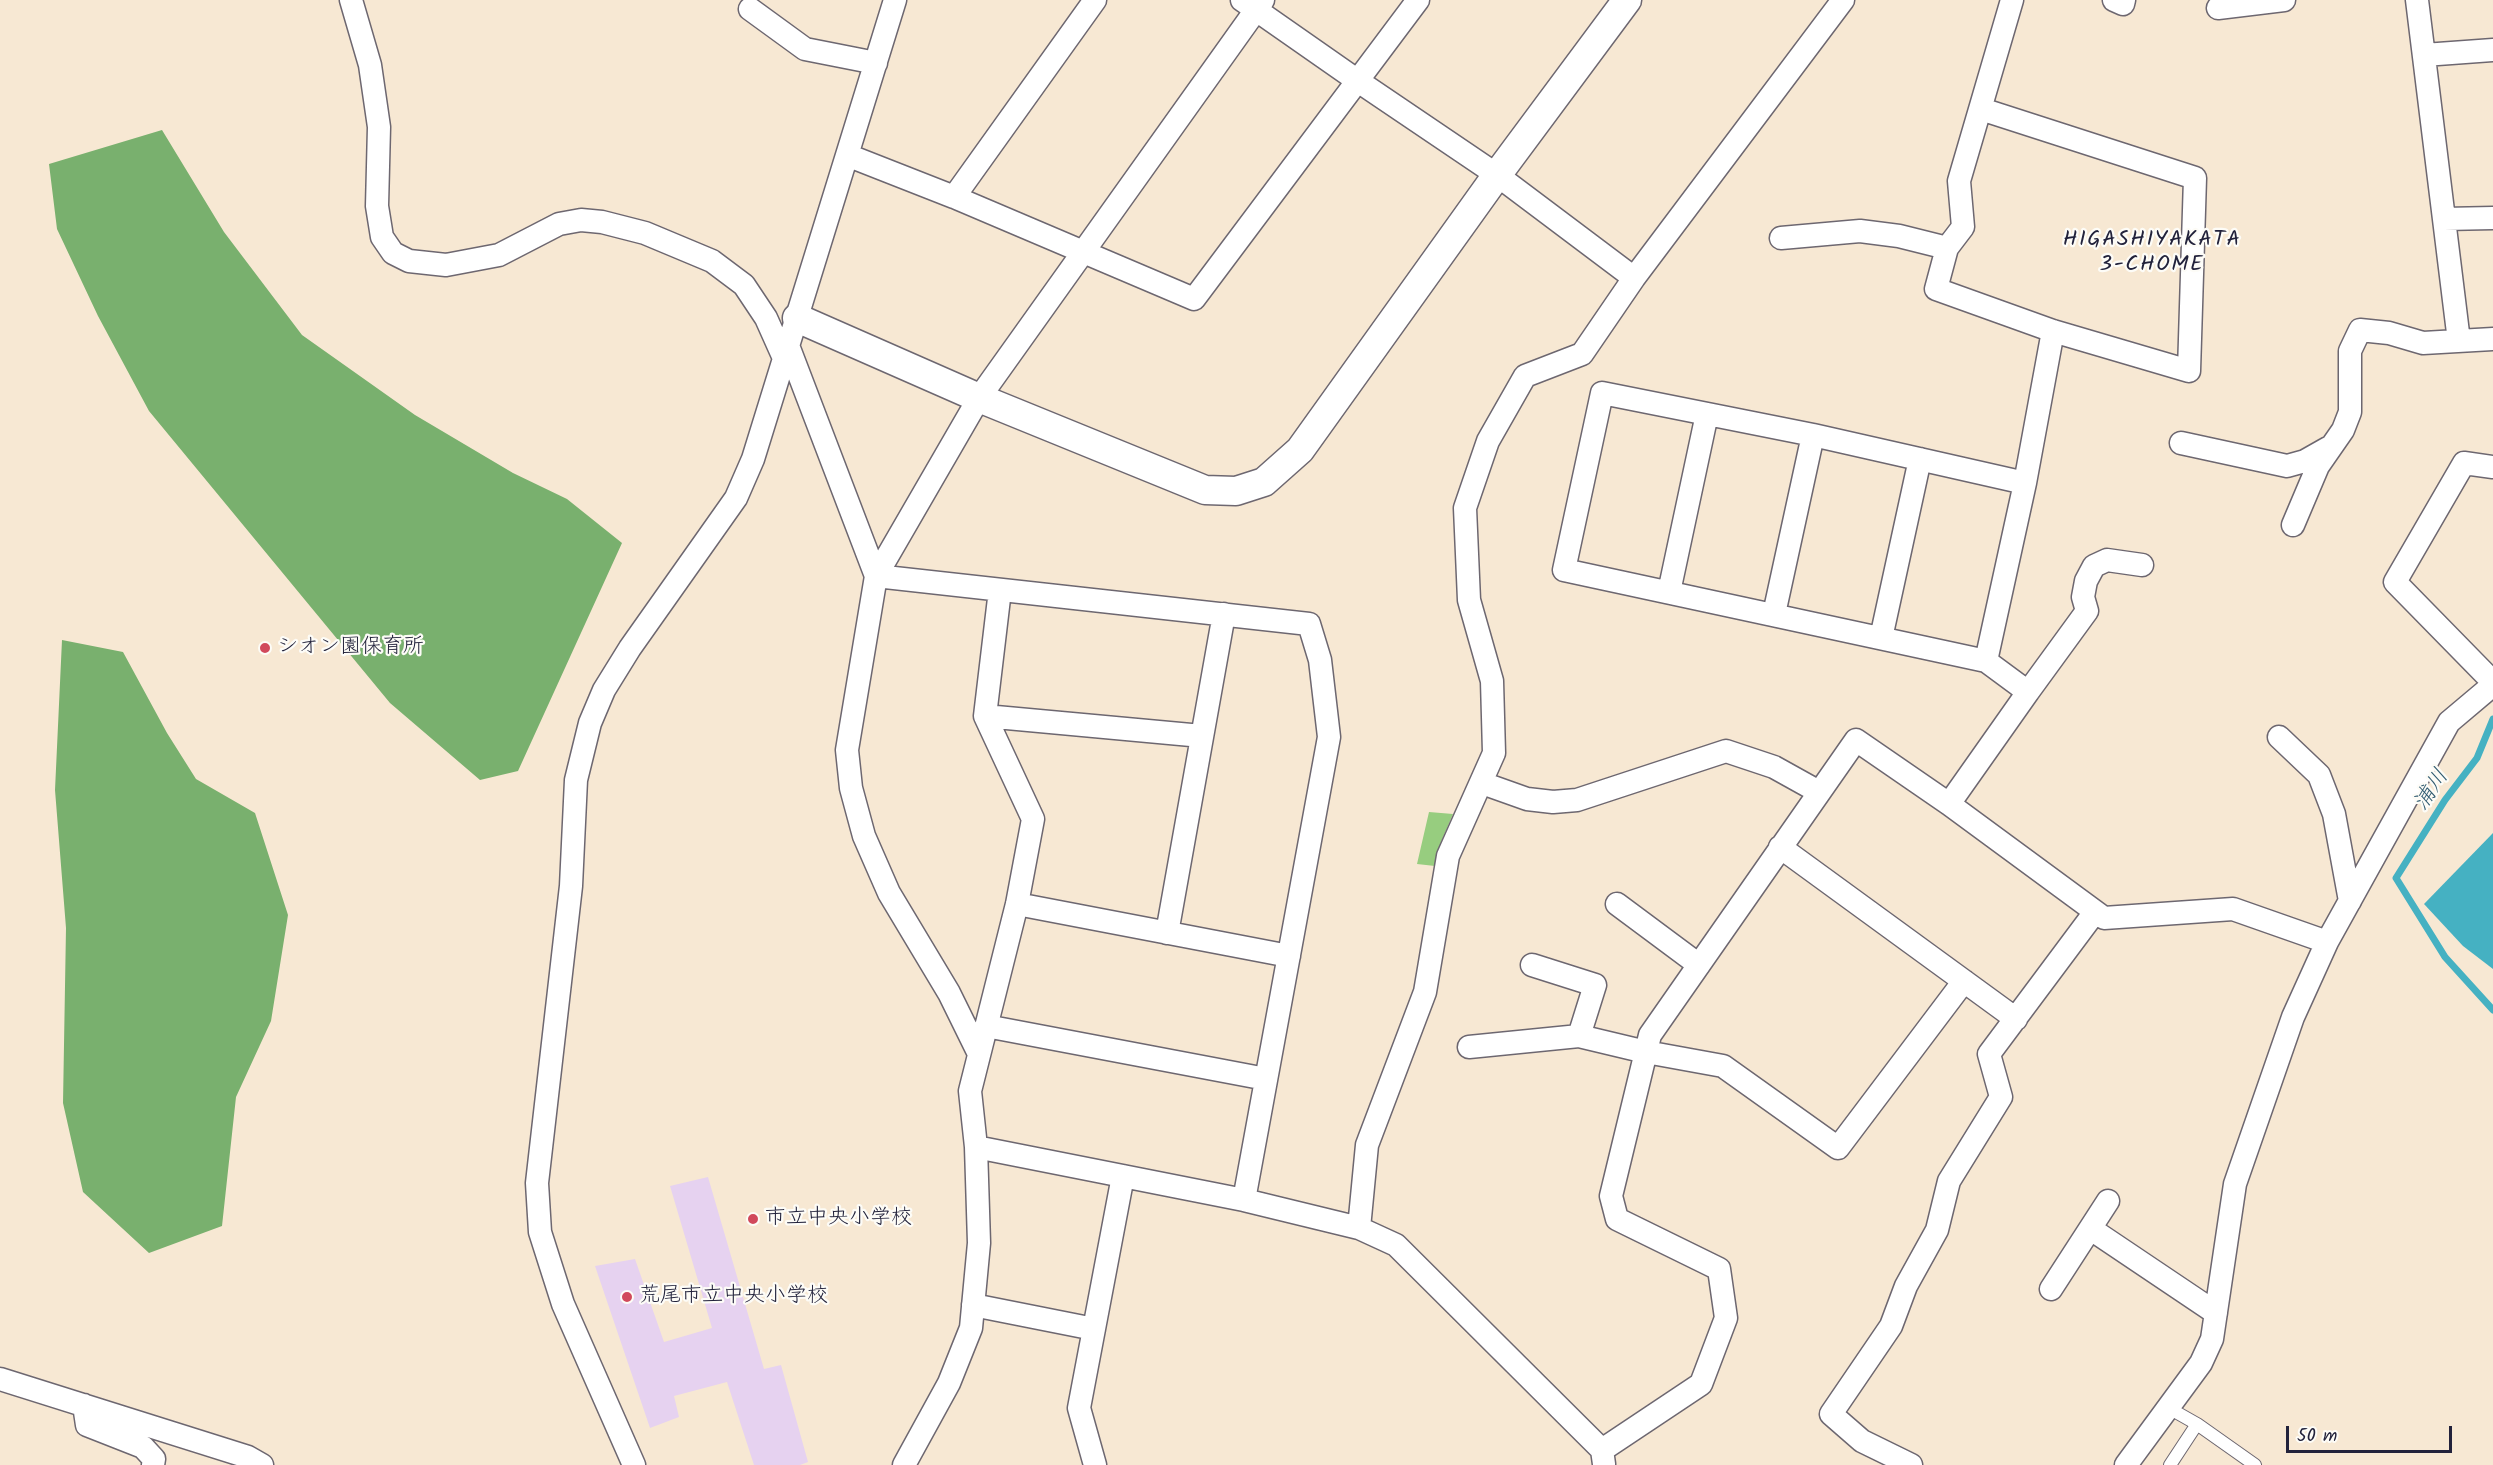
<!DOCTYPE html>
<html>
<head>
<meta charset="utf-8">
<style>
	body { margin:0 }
	#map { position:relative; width:2493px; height:1465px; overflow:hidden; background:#f7e8d3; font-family:Kalam,sans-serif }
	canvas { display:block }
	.scale { position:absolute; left:2286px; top:1426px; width:166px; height:27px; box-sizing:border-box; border:3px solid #22223b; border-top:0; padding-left:8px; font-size:18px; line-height:21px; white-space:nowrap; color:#22223b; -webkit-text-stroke:4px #fdfcf7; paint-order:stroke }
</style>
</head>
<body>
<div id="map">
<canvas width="2493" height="1465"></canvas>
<div class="scale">50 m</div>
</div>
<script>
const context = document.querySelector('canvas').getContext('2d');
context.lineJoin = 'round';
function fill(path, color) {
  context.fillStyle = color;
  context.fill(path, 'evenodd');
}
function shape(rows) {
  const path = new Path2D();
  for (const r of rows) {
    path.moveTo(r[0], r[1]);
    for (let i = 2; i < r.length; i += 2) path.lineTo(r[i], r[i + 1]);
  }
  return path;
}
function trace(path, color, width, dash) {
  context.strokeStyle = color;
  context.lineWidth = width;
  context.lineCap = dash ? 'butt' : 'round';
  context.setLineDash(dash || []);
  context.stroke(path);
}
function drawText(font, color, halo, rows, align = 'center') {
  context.font = font + ' Kalam,"Klee One",sans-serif';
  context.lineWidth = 4.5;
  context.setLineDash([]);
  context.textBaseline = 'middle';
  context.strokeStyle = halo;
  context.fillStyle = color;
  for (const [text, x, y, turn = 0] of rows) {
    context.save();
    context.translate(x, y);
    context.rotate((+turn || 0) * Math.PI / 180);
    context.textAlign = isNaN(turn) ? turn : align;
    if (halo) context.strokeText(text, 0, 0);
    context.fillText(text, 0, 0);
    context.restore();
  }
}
const built = shape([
	[708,1177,764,1369,781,1365,808,1462,800,1465,754,1465,727,1382,674,1396,679,1417,650,1428,595,1266,635,1259,664,1342,712,1328,670,1186]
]);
const green = shape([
	[1429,812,1453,814,1441,842,1435,866,1417,864]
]);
const forest = shape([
	[162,130,224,232,302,335,415,415,513,473,567,499,622,543,518,771,480,780,390,703,149,411,98,316,57,229,49,164],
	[62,640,123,652,167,733,196,779,255,813,288,915,271,1021,236,1097,222,1226,149,1253,83,1192,63,1103,66,928,55,790]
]);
const water = shape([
	[2493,833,2493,969,2463,946,2424,904]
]);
const stream = shape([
	[2493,719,2477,758,2445,800,2396,878,2445,957,2493,1010]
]);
const service = shape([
	[2167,1407,2197,1424,2255,1465],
	[2170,1465,2197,1424]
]);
const minor = shape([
	[351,0,370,65,379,127,377,206,382,237,393,253,409,261,446,265,499,255,559,224,581,220,602,222,645,233,712,261,744,285,766,318,783,356],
	[1242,0,1358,81,1497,175,1634,278],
	[2114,0,2123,4,2124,0],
	[2417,0,2459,341],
	[2218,8,2284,0],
	[750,9,805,49,876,63],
	[2424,55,2493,50],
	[1981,109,2195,178,2189,371,2053,331,1936,289,1947,248,1963,227,1959,181,2012,0],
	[847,155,954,197,1194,299,1418,0],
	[954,197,1095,0],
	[2444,219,2493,218],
	[1781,238,1860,231,1899,236,1947,248],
	[787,343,876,576],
	[2181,443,2287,466,2305,461,2328,448],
	[2493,467,2464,463,2395,582,2493,682],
	[2293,525,2318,466,2343,430,2350,412,2350,351,2360,330,2389,333,2423,343,2493,339],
	[876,576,1309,624,1320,660,1329,737,1244,1200],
	[1669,592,1707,414],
	[1774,614,1813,435],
	[1881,638,1920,459],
	[1986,661,2025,483,2053,331],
	[2028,692,2087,611,2083,597,2086,581,2094,566,2107,560,2142,565],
	[985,716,1202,736],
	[2279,737,2319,775,2334,814,2350,901],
	[1482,783,1527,799,1553,802,1577,800,1726,751,1774,767,1819,792],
	[1949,804,2028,692,1986,661,1564,570,1602,393,1813,435,2025,483],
	[1780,847,2016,1019],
	[1017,904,1289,956],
	[1617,904,1699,965],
	[1167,933,1224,614],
	[1532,965,1595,985,1579,1036],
	[986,1026,1266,1079],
	[1469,1047,1579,1036,1646,1052,1723,1066,1838,1148,1964,981],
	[979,1054,949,993,889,893,864,836,851,788,847,750,876,576,979,398,1263,0],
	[976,1147,1244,1200,1359,1228,1396,1245,1602,1450,1604,1464],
	[1359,1228,1367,1145,1425,992,1448,856,1494,753,1492,681,1469,600,1465,508,1488,441,1525,376,1582,354,1634,278,1843,0],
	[2091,1229,2216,1313],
	[2051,1289,2108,1201],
	[973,1305,1094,1329],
	[0,1379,248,1457,262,1465],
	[84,1405,87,1425,143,1447,154,1459,153,1465],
	[1602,1450,1701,1384,1726,1318,1719,1269,1617,1219,1611,1196,1650,1035,1856,740,1949,804,2104,918,2233,909,2327,942],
	[634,1465,563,1304,540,1232,537,1183,571,886,576,780,590,723,604,690,630,648,736,498,753,459,895,0],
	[904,1465,949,1383,971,1328,979,1243,976,1147,970,1091,1017,904,1033,819,985,716,1000,590],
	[1095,1465,1079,1408,1123,1176],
	[1911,1465,1862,1441,1831,1414,1891,1326,1906,1286,1937,1230,1949,1181,2001,1097,1989,1054,2095,912],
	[2126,1465,2201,1363,2212,1339,2235,1184,2293,1017,2327,942,2449,722,2493,685]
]);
const tertiary = shape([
	[797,318,979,398,1205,490,1236,491,1264,482,1300,450,1497,175,1627,0]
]);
const markers = [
	[265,648,6,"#d1495b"],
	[753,1219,6,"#d1495b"],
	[627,1297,6,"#d1495b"]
];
const poiNames = [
	["シオン園保育所",277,648],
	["市立中央小学校",765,1219],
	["荒尾市立中央小学校",639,1297]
];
const neighbourhoodNames = [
	["HIGASHIYAKATA",2152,241],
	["3-CHOME",2152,266]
];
const waterNames = [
	["浦川",2433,791,-56]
];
fill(built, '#e6d2f0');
fill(green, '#97cd7f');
fill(forest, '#79b06e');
fill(water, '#45b1c2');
trace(stream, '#45b1c2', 7);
trace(service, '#6d6770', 14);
trace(minor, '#6d6770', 25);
trace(tertiary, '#6d6770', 31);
trace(service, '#fff', 12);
trace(minor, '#fff', 22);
trace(tertiary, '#fff', 28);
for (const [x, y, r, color] of markers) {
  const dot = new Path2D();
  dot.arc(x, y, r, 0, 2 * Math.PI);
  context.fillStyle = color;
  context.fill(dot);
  trace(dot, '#fdfcf7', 2);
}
drawText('21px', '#22223b', '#fdfcf7', poiNames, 'left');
context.letterSpacing = '1.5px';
drawText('22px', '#22223b', '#fdfcf7', neighbourhoodNames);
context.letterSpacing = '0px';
drawText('italic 22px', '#305b71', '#fdfcf7', waterNames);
</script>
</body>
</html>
